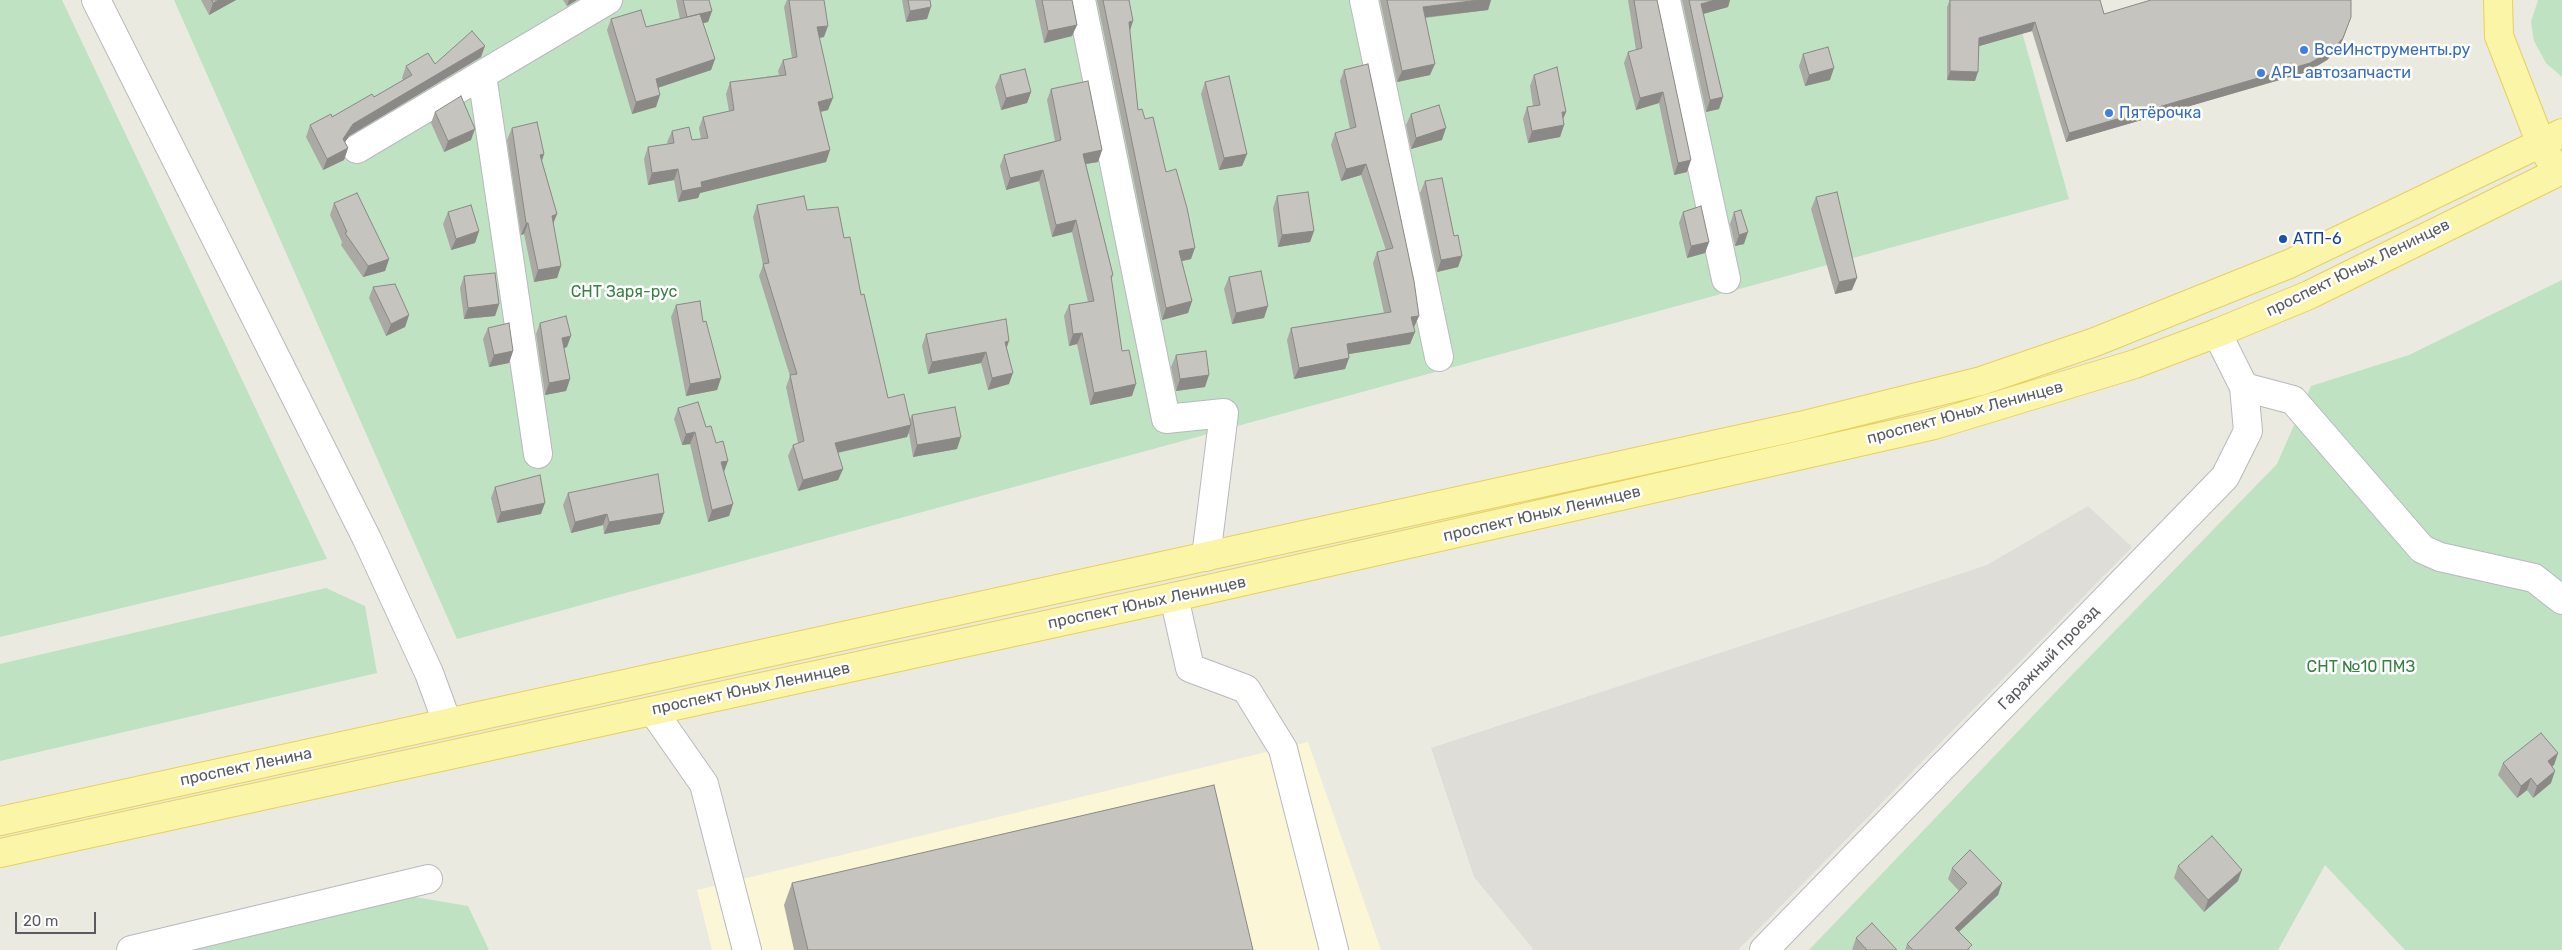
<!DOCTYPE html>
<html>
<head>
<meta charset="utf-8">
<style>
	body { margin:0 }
	#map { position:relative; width:2562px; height:950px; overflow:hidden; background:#ebeae0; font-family:Rubik,sans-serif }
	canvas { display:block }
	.scale { position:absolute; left:15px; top:912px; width:81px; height:22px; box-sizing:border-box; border:2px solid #595b60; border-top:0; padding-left:6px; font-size:15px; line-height:18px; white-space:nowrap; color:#595b60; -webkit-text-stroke:4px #fff; paint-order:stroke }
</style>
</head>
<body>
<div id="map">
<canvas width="2562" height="950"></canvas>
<div class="scale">20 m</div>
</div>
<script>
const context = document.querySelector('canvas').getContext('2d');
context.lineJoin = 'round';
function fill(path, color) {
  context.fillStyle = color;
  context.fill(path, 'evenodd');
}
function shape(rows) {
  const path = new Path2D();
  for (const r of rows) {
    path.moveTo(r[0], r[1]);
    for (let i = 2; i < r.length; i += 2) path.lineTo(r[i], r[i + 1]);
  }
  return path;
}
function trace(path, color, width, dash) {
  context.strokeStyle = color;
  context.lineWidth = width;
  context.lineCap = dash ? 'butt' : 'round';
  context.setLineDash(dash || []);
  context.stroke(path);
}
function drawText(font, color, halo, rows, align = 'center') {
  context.font = font + ' Rubik,sans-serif';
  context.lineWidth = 5;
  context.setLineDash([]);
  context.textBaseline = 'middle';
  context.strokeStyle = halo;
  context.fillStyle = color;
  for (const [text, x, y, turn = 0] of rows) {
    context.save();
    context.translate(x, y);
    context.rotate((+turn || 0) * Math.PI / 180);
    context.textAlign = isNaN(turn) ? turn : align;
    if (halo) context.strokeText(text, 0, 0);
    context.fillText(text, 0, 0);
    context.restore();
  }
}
const commercial = shape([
	[1308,742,1381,950,712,950,697,890]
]);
const industrial = shape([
	[2088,506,2132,547,1738,950,1534,950,1474,877,1431,748,1987,565]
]);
const green = shape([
	[0,0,62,0,327,559,0,637],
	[174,0,2013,0,2069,199,457,639],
	[2538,0,2562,0,2562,77,2546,63,2534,41,2531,22],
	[2562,280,2562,950,2405,950,2325,865,2278,950,1809,950,2069,678,2277,464,2311,386,2409,355],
	[326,588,365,606,377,673,0,761,0,664],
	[415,897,468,906,489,950,171,950]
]);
const minor = shape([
	[96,0,367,539,429,673,447,722],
	[1081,0,1166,419,1224,413,1206,557],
	[1364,0,1439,357],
	[1666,0,1726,279],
	[482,75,538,454],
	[357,149,608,0],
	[2244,387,2293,400,2422,549,2440,557,2534,578,2562,600],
	[1174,597,1190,668,1246,689,1283,749,1334,950],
	[653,711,704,784,747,950],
	[131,950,428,879],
	[1764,950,2225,477,2248,431,2244,387,2217,333]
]);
const major = shape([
	[2498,0,2499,36,2541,144,2549,158],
	[0,821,1800,426,1981,381,2095,342,2289,264,2562,133],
	[0,853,1174,597,1934,425,2135,364,2217,333,2309,295,2562,170]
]);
const wall = shape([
	[201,0,236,0,209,15],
	[563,0,577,0,567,6],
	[676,0,709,0,712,11,708,22,703,23,715,59,711,70,658,88,656,107,632,114,607,30,611,19,646,27,680,19],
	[787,0,824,0,824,37,819,38,828,110,821,112,830,150,826,162,700,193,698,198,678,202,674,180,648,185,644,159,648,147,668,144,667,142,672,131,692,140,701,139,699,128,703,117,729,111,726,94,730,82,779,75,778,71,783,60,792,58,784,7],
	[902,0,930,0,927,19,906,22],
	[1035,0,1072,0,1077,25,1072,36,1044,43],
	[1097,0,1129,0,1133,21,1130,30,1138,110,1145,119,1166,172,1191,259,1181,261,1192,301,1188,313,1162,320],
	[1380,0,1491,0,1488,10,1425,18,1430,75,1397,82],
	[1628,0,1657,0,1687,172,1674,175,1659,103,1636,110,1624,63,1628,52,1636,50],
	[1682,0,1730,0,1728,7,1703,14,1723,97,1719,109,1706,112],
	[1950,0,2100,0,2104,14,2340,47,2327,60,2307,72,2066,142,2032,31,1979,46,1975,81,1947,80,1947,7],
	[1803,54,1830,80,1805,86,1799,66],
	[481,57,349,136,345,142,348,148,344,160,323,170,306,137,310,125,332,117,374,97,403,80,402,78,406,66,435,64],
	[1344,70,1419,316,1414,327,1415,332,1410,344,1349,354,1349,358,1345,369,1294,379,1287,340,1291,328,1384,313,1373,263,1377,252,1386,250,1361,175,1341,181,1331,145,1335,133,1350,129,1340,81],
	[1000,75,1031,92,1027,103,1001,110,995,87],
	[1534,75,1566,112,1563,119,1564,125,1560,137,1528,143,1523,119,1527,107,1533,106,1530,86],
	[1205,82,1247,154,1242,166,1219,170,1201,94],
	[1051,89,1102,150,1098,162,1086,164,1113,275,1111,281,1122,351,1132,396,1090,405,1077,344,1069,346,1064,316,1069,305,1088,302,1072,232,1052,237,1039,181,1006,190,1000,166,1004,155,1055,141,1047,100],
	[435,112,471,140,444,152,431,123],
	[1411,114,1442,140,1411,149,1406,125],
	[512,128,544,154,542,161,557,214,553,224,561,266,557,278,534,282,524,234,521,235,507,140],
	[1425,181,1454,236,1462,256,1458,267,1437,272,1420,193],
	[1277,196,1314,231,1310,242,1278,247,1273,208],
	[1816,197,1852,290,1835,294,1811,209],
	[334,203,389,259,385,271,363,277,341,245,342,242,330,215],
	[757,205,807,210,844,238,888,398,910,419,912,415,957,449,913,457,909,433,907,437,838,453,843,469,838,480,798,491,788,456,793,445,798,443,786,387,790,376,759,276,763,265,753,217],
	[448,212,479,231,475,243,451,250,443,224],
	[1683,212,1709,242,1705,253,1687,258,1679,223],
	[1734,212,1744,244,1735,246,1730,224],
	[464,276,499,304,495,316,464,319,460,288],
	[1229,277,1264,318,1232,324,1224,289],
	[373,287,409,315,405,327,386,336,369,298],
	[676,305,703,322,721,378,717,390,686,396,671,317],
	[540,323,567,347,564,348,570,379,566,391,545,395,536,334],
	[488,328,513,351,509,363,489,367,483,339],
	[926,334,1007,348,1009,384,988,390,981,363,928,374,922,346],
	[1176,355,1205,387,1176,391,1171,367],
	[678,408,706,427,733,504,729,516,708,522,690,444,682,445,674,419],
	[495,487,541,514,497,523,491,498],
	[568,493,660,524,604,534,603,525,571,533,563,505],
	[2558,753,2554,765,2552,766,2551,783,2533,798,2527,790,2517,798,2498,775,2503,763],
	[2178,866,2238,881,2204,912,2174,878],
	[1952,868,2002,883,1998,895,1959,932,1970,950,1905,950,1907,944,1959,891,1948,879],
	[792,883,1253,950,794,950,784,905],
	[1856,938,1897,950,1852,950]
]);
const shadedWall = shape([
	[219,0,236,0,209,15,213,3],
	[569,0,577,0,567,6],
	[1479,0,1491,0,1488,10,1419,18,1423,7],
	[1715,0,1730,0,1728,7,1696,16,1701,4],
	[931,7,927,19,906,22,910,11],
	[712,11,708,22,682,28,687,17],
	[2351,17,2340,47,2327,60,2307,72,2066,142,2069,133],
	[1133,21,1129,33,1129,22],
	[2035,22,2032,31,1976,47,1979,38],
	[1077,25,1072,36,1044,43,1048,31],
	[828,26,824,37,813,39,817,27],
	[485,46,481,57,349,136,339,151,343,139,353,124],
	[715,59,711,70,651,90,656,79],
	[1435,64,1430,75,1397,82,1402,71],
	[1834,68,1830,80,1805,86,1809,75],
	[1950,71,1978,72,1975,81,1947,80],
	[1031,92,1027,103,1001,110,1006,98],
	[1663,92,1659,103,1636,110,1640,98],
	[660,95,656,107,632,114,636,102],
	[1723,97,1719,109,1706,112,1710,100],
	[833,98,828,110,814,113,818,102],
	[1562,112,1566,112,1561,123],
	[1564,125,1560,137,1528,143,1532,131],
	[1446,128,1442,140,1411,149,1416,138],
	[475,129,471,140,444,152,448,141],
	[348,148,344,160,323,170,327,159],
	[830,150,826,162,700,193,698,198,678,202,682,191,701,182],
	[1102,150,1098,162,1079,165,1083,154],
	[544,154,540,166,540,155],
	[1247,154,1242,166,1219,170,1224,158],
	[1691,160,1687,172,1674,175,1678,163],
	[1366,164,1361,175,1341,181,1346,169],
	[678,169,674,180,648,185,652,173],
	[1043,170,1039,181,1006,190,1010,178],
	[557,214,552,226,552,216],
	[1076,220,1072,232,1052,237,1056,225],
	[526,223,528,223,524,234,521,235],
	[479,231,475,243,451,250,456,239],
	[1314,231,1310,242,1278,247,1282,235],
	[1748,232,1744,244,1735,246,1739,235],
	[1709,242,1705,253,1687,258,1691,246],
	[1195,248,1191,259,1174,263,1179,251],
	[1462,256,1458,267,1437,272,1441,260],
	[389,259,385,271,363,277,368,266],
	[561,266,557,278,534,282,538,270],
	[1857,278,1852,290,1835,294,1839,282],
	[1192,301,1188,313,1162,320,1166,308],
	[499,304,495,316,464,319,468,308],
	[1268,306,1264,318,1232,324,1236,313],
	[409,315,405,327,386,336,391,324],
	[1419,316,1414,327,1407,328,1411,317],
	[1415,332,1410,344,1343,355,1347,344],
	[1082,333,1077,344,1069,346,1073,334],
	[571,336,567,347,558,350,562,338],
	[1009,341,1005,353,1005,342],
	[513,351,509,363,489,367,494,355],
	[986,352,981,363,928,374,932,362],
	[1349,358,1345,369,1294,379,1299,368],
	[1013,373,1009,384,988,390,992,378],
	[1209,375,1205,387,1176,391,1180,379],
	[721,378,717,390,686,396,690,384],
	[570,379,566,391,545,395,549,383],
	[1136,384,1132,396,1090,405,1094,393],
	[911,425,907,437,831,454,835,443],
	[695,432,690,444,682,445,686,434],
	[961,437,957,449,913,457,917,445],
	[728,461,724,472,721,462],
	[843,469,838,480,798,491,803,480],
	[545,503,541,514,497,523,501,512],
	[733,504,729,516,708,522,712,510],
	[664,513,660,524,604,534,609,522],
	[607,514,603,525,571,533,575,522],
	[2558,753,2554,765,2544,773,2548,761],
	[2555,771,2551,783,2533,798,2537,786],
	[2531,778,2527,790,2517,798,2521,786],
	[2242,870,2238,881,2204,912,2208,900],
	[2002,883,1998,895,1951,939,1955,928]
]);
const building = shape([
	[212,0,219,0,213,3,212,0],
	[683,0,709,0,712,11,687,17,683,0],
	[789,0,824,0,828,26,817,27,833,98,818,102,830,150,701,182,702,187,682,191,678,169,652,173,648,147,674,143,672,131,689,127,692,140,708,138,703,117,734,110,730,82,786,75,783,60,797,57,789,0],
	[908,0,930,0,931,7,910,11,908,0],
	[1042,0,1072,0,1077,25,1048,31,1042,0],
	[1103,0,1129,0,1133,21,1129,22,1138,110,1142,109,1145,119,1153,117,1166,172,1176,169,1187,208,1195,248,1179,251,1192,301,1166,308,1103,0],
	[1387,0,1479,0,1423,7,1435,64,1402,71,1387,0],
	[1634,0,1657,0,1691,160,1678,163,1663,92,1640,98,1628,52,1642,48,1634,0],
	[1689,0,1715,0,1701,4,1723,97,1710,100,1689,0],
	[1950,0,2100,0,2104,14,2151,0,2351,0,2351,17,2343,38,2331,51,2310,63,2069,133,2035,22,1979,38,1978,72,1950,71,1950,0],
	[641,10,646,27,700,14,715,59,656,79,660,95,636,102,611,19,641,10],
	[472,31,485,46,353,124,343,139,348,148,327,159,310,125,331,114,332,117,372,94,374,97,412,75,406,66,428,53,435,64,472,31],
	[1828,47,1834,68,1809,75,1803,54,1828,47],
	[1368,64,1414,281,1419,316,1411,317,1415,332,1347,344,1349,358,1299,368,1291,328,1391,312,1377,252,1393,248,1366,164,1346,169,1335,133,1356,127,1344,70,1368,64],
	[1557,67,1566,112,1562,112,1564,125,1532,131,1527,107,1540,105,1534,75,1557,67],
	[1025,69,1031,92,1006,98,1000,75,1025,69],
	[1229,76,1247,154,1224,158,1205,82,1229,76],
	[1088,81,1102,150,1083,154,1113,275,1111,276,1122,351,1129,350,1136,384,1094,393,1082,333,1073,334,1069,305,1094,301,1076,220,1056,225,1043,170,1010,178,1004,155,1061,140,1051,89,1088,81],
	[461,96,475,129,448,141,435,112,461,96],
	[1439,105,1446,128,1416,138,1411,114,1439,105],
	[537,122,544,154,540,155,557,214,552,216,561,266,538,270,528,223,526,223,512,128,537,122],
	[1442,178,1454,236,1458,235,1462,256,1441,260,1425,181,1442,178],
	[1308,192,1314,231,1282,235,1277,196,1308,192],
	[1837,192,1857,278,1839,282,1816,197,1837,192],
	[357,193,389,259,368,266,345,233,347,232,334,203,357,193],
	[804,196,807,210,838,207,844,238,850,237,861,295,864,294,888,398,904,394,911,425,835,443,843,469,803,480,793,445,804,441,790,375,797,374,763,264,769,263,757,205,804,196],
	[471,205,479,231,456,239,448,212,471,205],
	[1701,206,1709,242,1691,246,1683,212,1701,206],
	[1741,210,1748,232,1739,235,1734,212,1741,210],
	[1261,271,1268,306,1236,313,1229,277,1261,271],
	[495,273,499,304,468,308,464,276,495,273],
	[395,284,409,315,391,324,373,287,395,284],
	[700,301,703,322,706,321,721,378,690,384,676,305,700,301],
	[566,316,571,336,562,338,570,379,549,383,540,323,566,316],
	[1006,319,1009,341,1005,342,1013,373,992,378,986,352,932,362,926,334,1006,319],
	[509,323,513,351,494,355,488,328,509,323],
	[1206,351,1209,375,1180,379,1176,355,1206,351],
	[698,402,706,427,711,426,716,443,723,441,728,461,721,462,733,504,712,510,695,432,686,434,678,408,698,402],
	[955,407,961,437,917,445,912,415,955,407],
	[658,474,664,513,609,522,607,514,575,522,568,493,658,474],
	[540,475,545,503,501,512,495,487,540,475],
	[2541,733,2558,753,2548,761,2555,771,2537,786,2531,778,2521,786,2503,763,2541,733],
	[1214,785,1253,950,808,950,792,883,1214,785],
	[2212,836,2242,870,2208,900,2178,866,2212,836],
	[1970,850,2002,883,1955,928,1972,945,1967,950,1913,950,1907,944,1967,883,1952,868,1970,850],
	[1872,923,1897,950,1867,950,1856,938,1872,923]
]);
const markers = [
	[2304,50,5,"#3f7fe0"],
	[2261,73,5,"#3f7fe0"],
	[2109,113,5,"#3f7fe0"],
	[2283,239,5,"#1a4fb4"]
];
const shopNames = [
	["ВсеИнструменты.ру",2314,50],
	["APL автозапчасти",2271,73],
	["Пятёрочка",2119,113]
];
const transitNames = [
	["АТП-6",2293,239]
];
const streetNames = [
	["проспект Юных Ленинцев",2358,268,-26],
	["проспект Юных Ленинцев",1965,413,-15],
	["проспект Юных Ленинцев",1542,514,-13],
	["проспект Юных Ленинцев",1147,603,-12],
	["Гаражный проезд",2049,658,-46],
	["проспект Юных Ленинцев",751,689,-12],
	["проспект Ленина",246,767,-12]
];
const parkNames = [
	["СНТ Заря-рус",624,292],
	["СНТ №10 ПМЗ",2361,667]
];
fill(commercial, '#fbf6d5');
fill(industrial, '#dfddd8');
fill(green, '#bee2c2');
trace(minor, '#b8b9be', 30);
trace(major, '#e8d05c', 30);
trace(minor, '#fff', 28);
trace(major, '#faf5a7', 28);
fill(wall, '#aaa9a3');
fill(shadedWall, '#8b8985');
fill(building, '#c6c4be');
trace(building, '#8b8985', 1);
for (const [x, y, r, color] of markers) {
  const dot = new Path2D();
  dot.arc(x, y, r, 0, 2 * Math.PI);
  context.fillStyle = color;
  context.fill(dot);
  trace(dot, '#fff', 2);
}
drawText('16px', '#366cbe', '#fff', shopNames, 'left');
drawText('16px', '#164399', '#fff', transitNames, 'left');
drawText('16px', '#595b60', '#fff', streetNames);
drawText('16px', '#398044', '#fff', parkNames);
</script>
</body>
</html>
